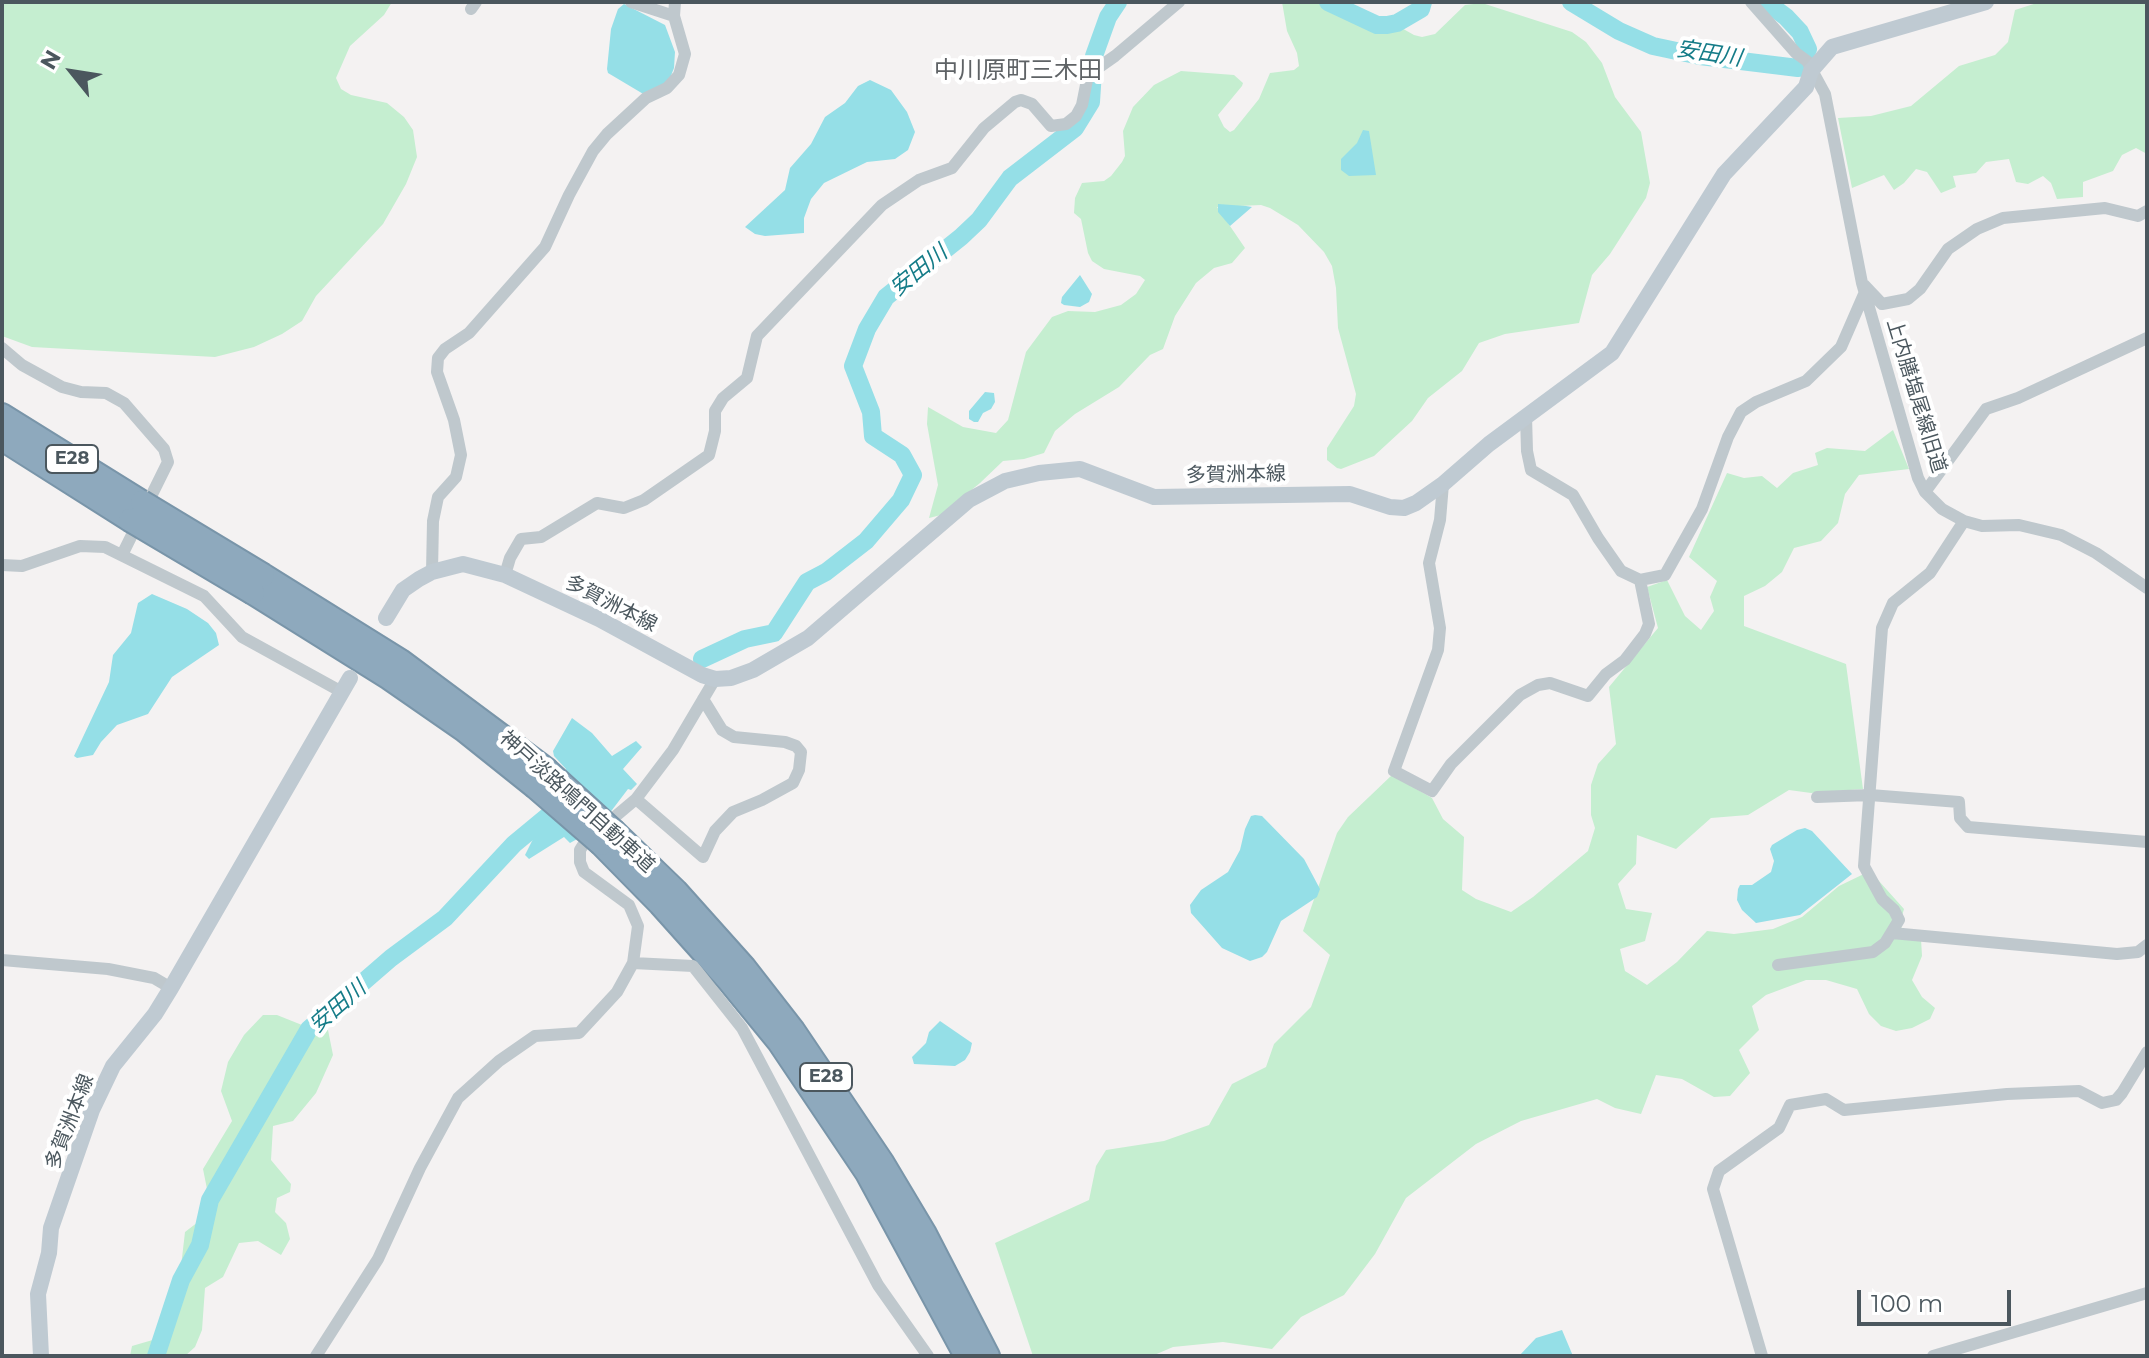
<!DOCTYPE html>
<html>
<head>
<meta charset="utf-8">
<style>
	body { margin:0 }
	#map { position:relative; width:2149px; height:1358px; overflow:hidden; background:#f4f2f2; font-family:Montserrat,sans-serif }
	canvas { display:block }
	.frame { position:absolute; inset:0; border:4px solid #4b575e; pointer-events:none }
	.north { position:absolute; left:32px; top:32px; width:80px; height:80px; -webkit-text-stroke:6px #fff; paint-order:stroke; rotate:300deg; font-size:22px; font-weight:700; line-height:32px; text-align:center; color:#4b575e }
	.north::after { content:''; display:block; margin:auto; width:28px; height:36px; background:#4b575e; clip-path:polygon(50% 0,100% 100%,50% 72%,0 100%) }
	.scale { position:absolute; left:1857px; top:1290px; width:154px; height:36px; box-sizing:border-box; border:4px solid #4b575e; border-top:0; padding-left:10px; font-size:24px; line-height:28px; white-space:nowrap; color:#4b575e; -webkit-text-stroke:6px #fff; paint-order:stroke }
</style>
</head>
<body>
<div id="map">
<canvas width="2149" height="1358"></canvas>
<div class="frame"></div>
<div class="north">N</div>
<div class="scale">100 m</div>
</div>
<script>
const context = document.querySelector('canvas').getContext('2d');
context.lineJoin = 'round';
function fill(path, color) {
  context.fillStyle = color;
  context.fill(path, 'evenodd');
}
function shape(rows) {
  const path = new Path2D();
  for (const r of rows) {
    path.moveTo(r[0], r[1]);
    for (let i = 2; i < r.length; i += 2) path.lineTo(r[i], r[i + 1]);
  }
  return path;
}
function trace(path, color, width, dash) {
  context.strokeStyle = color;
  context.lineWidth = width;
  context.lineCap = dash ? 'butt' : 'round';
  context.setLineDash(dash || []);
  context.stroke(path);
}
function drawText(font, color, halo, rows, align = 'center') {
  context.font = font + ' Montserrat,"Noto Sans JP",sans-serif';
  context.lineWidth = 8;
  context.setLineDash([]);
  context.textBaseline = 'middle';
  context.strokeStyle = halo;
  context.fillStyle = color;
  for (const [text, x, y, turn = 0] of rows) {
    context.save();
    context.translate(x, y);
    context.rotate((+turn || 0) * Math.PI / 180);
    context.textAlign = isNaN(turn) ? turn : align;
    if (halo) context.strokeText(text, 0, 0);
    context.fillText(text, 0, 0);
    context.restore();
  }
}
const green = shape([
	[2,2,392,2,384,15,350,46,336,78,341,89,351,95,387,103,404,117,413,130,417,157,406,184,383,224,316,296,302,321,282,334,254,347,215,357,32,347,2,336],
	[1282,2,1297,4,1324,2,1325,5,1364,24,1386,29,1398,26,1414,35,1422,37,1435,34,1465,5,1482,3,1572,32,1586,42,1602,63,1615,97,1641,132,1650,183,1646,198,1610,254,1592,275,1579,323,1505,334,1479,343,1462,371,1428,398,1412,421,1374,456,1341,469,1337,468,1327,460,1327,448,1354,406,1356,394,1338,328,1336,288,1332,266,1324,252,1298,225,1270,208,1261,205,1217,207,1245,248,1232,263,1214,268,1196,283,1175,316,1163,349,1150,355,1119,387,1075,414,1055,431,1044,453,1024,459,1003,461,980,483,941,515,929,518,938,485,927,424,928,407,963,427,996,433,1008,420,1026,352,1052,317,1068,311,1095,312,1121,305,1136,294,1145,280,1140,276,1104,269,1092,261,1088,253,1081,219,1074,213,1075,198,1082,183,1104,181,1111,176,1122,162,1125,156,1123,131,1133,107,1154,85,1181,71,1234,75,1243,83,1242,86,1218,115,1224,127,1230,132,1234,130,1259,99,1270,73,1294,70,1299,66,1297,53,1287,31],
	[2040,2,2147,2,2147,154,2136,148,2122,155,2113,171,2083,182,2083,197,2057,199,2051,183,2043,176,2028,184,2016,182,2009,159,1986,162,1976,173,1953,176,1956,187,1941,193,1927,172,1916,169,1904,183,1894,190,1884,175,1852,188,1838,118,1871,116,1911,106,1959,66,1995,55,2008,42,2015,10],
	[1893,430,1909,469,1859,475,1845,494,1838,523,1821,541,1794,548,1782,572,1765,586,1744,596,1744,626,1846,664,1863,789,1811,793,1789,790,1748,815,1711,818,1676,849,1637,835,1636,864,1618,884,1626,909,1652,913,1645,941,1620,949,1625,971,1647,985,1677,962,1707,931,1734,934,1773,929,1802,917,1839,886,1870,871,1904,909,1899,926,1921,939,1922,956,1912,980,1922,997,1935,1008,1930,1019,1912,1028,1896,1031,1881,1026,1869,1014,1857,989,1826,980,1806,980,1766,995,1752,1006,1759,1030,1739,1050,1750,1073,1730,1096,1714,1097,1682,1079,1656,1075,1641,1114,1615,1108,1597,1099,1521,1121,1476,1144,1406,1198,1375,1254,1344,1295,1301,1317,1272,1349,1223,1342,1173,1347,1152,1356,1033,1356,995,1243,1089,1200,1096,1166,1106,1150,1164,1141,1209,1125,1232,1084,1266,1067,1274,1044,1311,1007,1330,955,1303,931,1337,833,1348,817,1392,775,1432,798,1443,819,1464,837,1462,890,1476,899,1511,912,1533,897,1588,851,1595,828,1591,815,1591,785,1598,764,1616,744,1609,687,1658,628,1647,587,1667,580,1685,616,1701,630,1714,611,1710,597,1717,581,1689,557,1727,473,1744,478,1762,476,1777,488,1793,473,1818,465,1815,453,1827,448,1865,451],
	[263,1015,277,1015,302,1025,328,1030,333,1055,316,1093,293,1121,273,1126,271,1160,291,1184,290,1192,277,1198,275,1212,286,1223,290,1239,281,1255,258,1241,239,1243,223,1277,205,1288,202,1330,195,1347,185,1356,130,1356,132,1346,156,1339,168,1329,177,1301,185,1232,198,1222,208,1194,203,1169,232,1121,221,1091,228,1062,244,1035]
]);
const water = shape([
	[624,4,665,25,675,52,674,68,668,83,645,95,608,73,607,69,611,29,618,9],
	[870,80,891,90,907,112,915,132,908,150,895,159,867,162,824,183,811,199,804,218,804,233,765,236,755,234,745,227,785,190,790,168,811,144,825,117,845,103,858,86],
	[1363,130,1369,131,1376,175,1349,176,1341,170,1341,159,1357,143],
	[1218,204,1246,206,1252,207,1230,226,1218,212],
	[1080,275,1092,294,1089,302,1080,307,1064,305,1061,303,1062,297],
	[985,392,994,393,995,402,991,409,983,413,978,422,974,422,969,419,969,411],
	[152,594,187,609,208,623,216,633,219,645,172,677,148,714,117,725,101,742,93,755,77,758,74,756,109,682,113,655,131,633,138,603],
	[572,718,592,733,612,756,636,741,642,747,623,769,637,784,631,790,628,789,609,814,579,838,570,843,564,837,529,859,525,855,565,775,566,769,554,756,553,751],
	[1255,815,1262,816,1304,859,1320,889,1317,897,1281,921,1267,952,1262,957,1250,961,1222,948,1191,913,1190,905,1201,890,1228,872,1240,850,1245,829,1251,816],
	[1805,828,1812,831,1852,874,1800,915,1756,923,1742,910,1737,900,1738,889,1740,885,1752,885,1771,872,1774,861,1770,849,1772,845,1797,830],
	[940,1021,972,1043,970,1052,965,1060,955,1066,914,1064,912,1057,926,1043,929,1032],
	[1562,1330,1573,1356,1519,1356,1536,1338]
]);
const river = shape([
	[1328,2,1377,25,1387,25,1397,23,1421,9,1423,2],
	[1571,2,1619,31,1653,46,1700,56,1798,68,1808,49,1800,32,1786,17,1766,2],
	[702,659,745,639,774,633,807,582,826,572,866,541,901,500,913,475,902,455,873,436,871,412,853,366,867,329,886,297,961,237,979,220,1010,178,1075,128,1091,102,1094,56,1108,17,1118,2],
	[156,1356,181,1280,200,1245,210,1200,309,1029,391,958,445,918,514,844,560,806]
]);
const street = shape([
	[631,2,674,16],
	[1751,2,1796,53,1807,61,1825,94,1862,283,1918,478,1925,492,1942,509,1964,521,1982,526,2019,525,2061,535,2096,553,2147,588],
	[471,9,476,2],
	[1864,285,1882,304,1908,299,1920,289,1948,249,1977,229,2003,218,2105,208,2138,216,2147,211],
	[2,348,22,365,62,387,81,392,106,393,124,403,164,449,168,462,123,553],
	[1526,416,1527,451,1531,470,1573,495,1598,538,1621,571,1640,580,1665,575,1702,509,1728,437,1741,412,1756,402,1806,381,1841,347,1865,292],
	[1443,484,1440,520,1429,563,1440,628,1438,650,1394,771,1432,791,1451,764,1520,695,1538,685,1550,683,1588,696,1606,674,1625,660,1645,634,1649,624,1640,580],
	[1925,492,1986,409,2018,398,2147,338],
	[2,565,22,566,80,546,105,547,204,596,242,637,342,692],
	[432,572,433,521,438,497,456,477,461,455,454,420,437,372,438,358,445,349,469,333,545,247,569,195,593,151,607,134,646,98,667,88,679,75,685,54,674,16,675,2],
	[505,575,510,558,521,539,541,537,597,503,624,508,644,500,709,455,715,431,715,411,723,398,747,378,757,336,882,205,919,180,952,168,984,128,1015,102,1021,100,1032,104,1051,126,1066,124,1076,116,1082,105,1088,75,1115,56,1179,2],
	[1817,797,1870,795,1959,802,1960,818,1968,827,2147,842],
	[636,799,703,857,715,831,733,812,762,800,793,783,799,770,801,752,796,746,785,742,734,737,722,730,703,699],
	[1892,933,2117,954,2138,952,2147,945],
	[2,960,108,969,154,978,171,988],
	[633,963,693,966,742,1028,878,1285,928,1356],
	[1778,965,1873,952,1885,943,1899,920,1894,910,1882,899,1864,866,1882,628,1893,603,1930,573,1964,521],
	[316,1356,378,1259,420,1168,458,1098,499,1061,535,1036,579,1033,617,992,633,963,638,926,629,905,584,872,580,862,580,850,585,842,636,799,673,750,715,679],
	[1762,1356,1713,1189,1719,1171,1779,1128,1790,1105,1826,1099,1844,1110,2007,1094,2079,1091,2102,1103,2116,1100,2122,1093,2147,1052],
	[1933,1356,2147,1293]
]);
const secondary = shape([
	[386,618,403,590,419,579,432,572,463,564,505,575,599,619,702,675,715,679,731,678,753,670,808,638,969,500,1005,481,1039,473,1080,469,1154,497,1350,494,1390,507,1404,508,1416,503,1443,484,1489,444,1612,353,1724,174,1806,87,1811,71,1832,47,1986,2],
	[41,1356,38,1294,49,1253,51,1228,92,1110,113,1066,155,1014,171,988,350,678]
]);
const highway = shape([
	[2,415,142,502],
	[2,439,130,520],
	[263,575,401,661,546,769],
	[253,593,389,678,464,730,534,786],
	[615,832,676,891,744,967,793,1030,882,1162,925,1234,988,1356],
	[601,844,660,904,729,981,779,1042,867,1173,966,1356]
]);
const highwayBridge = shape([
	[142,502,263,575],
	[130,520,253,593],
	[546,769,615,832],
	[534,786,601,844]
]);
const shields = [
	[72,459,52],
	[826,1077,52]
];
const shieldNames = [
	["E28",72,459],
	["E28",826,1077]
];
const streetNames = [
	["上内膳塩尾線旧道",1916,396,73],
	["多賀洲本線",1236,475,-1],
	["多賀洲本線",611,604,27],
	["神戸淡路鳴門自動車道",577,802,42],
	["多賀洲本線",70,1122,-69]
];
const waterNames = [
	["安田川",1709,54,9],
	["安田川",919,271,-39],
	["安田川",338,1007,-41]
];
const quarterNames = [
	["中川原町三木田",1018,71]
];
fill(green, '#c5eed0');
fill(water, '#95dfe7');
trace(river, '#95dfe7', 18);
trace(highway, '#7995a9', 26);
trace(street, '#bfc8cd', 12);
trace(secondary, '#bfcad2', 16);
trace(highway, '#8ea9bd', 22);
trace(highwayBridge, '#7995a9', 26, []);
trace(highwayBridge, '#8ea9bd', 22);
for (const [x, y, w] of shields) {
  const box = new Path2D();
  box.roundRect(x - w / 2, y - 14, w, 28, 6);
  context.fillStyle = '#fff';
  context.fill(box);
  trace(box, '#4b575e', 2);
}
drawText('bold 18px', '#4b575e', null, shieldNames);
drawText('20px', '#4b575e', '#fff', streetNames);
drawText('italic 22px', '#157c88', '#fff', waterNames);
drawText('24px', '#5f6366', '#fff', quarterNames);
</script>
</body>
</html>
